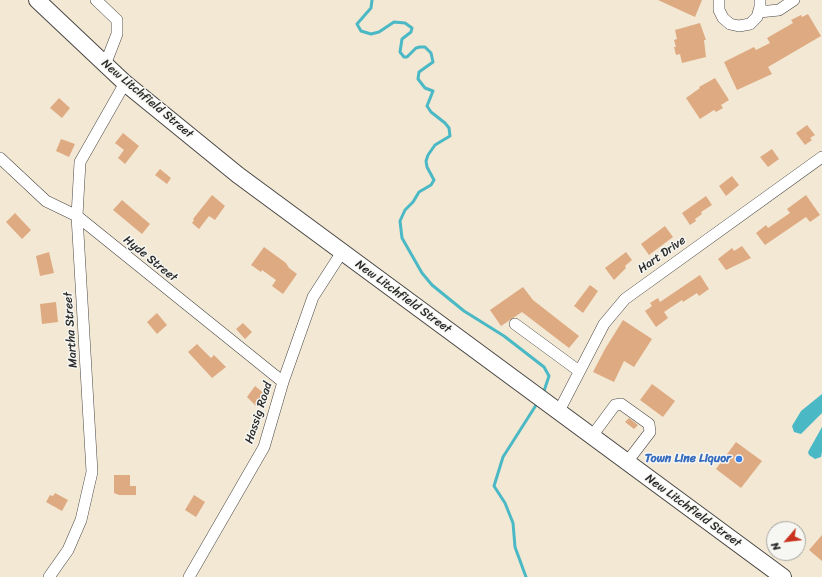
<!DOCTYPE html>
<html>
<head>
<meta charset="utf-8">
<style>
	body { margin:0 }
	#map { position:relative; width:822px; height:577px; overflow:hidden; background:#f3e8d4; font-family:Sriracha,sans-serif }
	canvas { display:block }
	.north { position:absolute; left:766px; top:521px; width:40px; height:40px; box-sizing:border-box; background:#f6f6f2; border:1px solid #a5a5a2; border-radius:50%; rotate:242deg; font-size:11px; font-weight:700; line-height:16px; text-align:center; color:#2b2b2b }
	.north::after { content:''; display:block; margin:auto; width:14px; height:18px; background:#c8321e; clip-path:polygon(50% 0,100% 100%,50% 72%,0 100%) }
</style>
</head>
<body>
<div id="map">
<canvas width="822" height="577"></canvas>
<div class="north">N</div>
</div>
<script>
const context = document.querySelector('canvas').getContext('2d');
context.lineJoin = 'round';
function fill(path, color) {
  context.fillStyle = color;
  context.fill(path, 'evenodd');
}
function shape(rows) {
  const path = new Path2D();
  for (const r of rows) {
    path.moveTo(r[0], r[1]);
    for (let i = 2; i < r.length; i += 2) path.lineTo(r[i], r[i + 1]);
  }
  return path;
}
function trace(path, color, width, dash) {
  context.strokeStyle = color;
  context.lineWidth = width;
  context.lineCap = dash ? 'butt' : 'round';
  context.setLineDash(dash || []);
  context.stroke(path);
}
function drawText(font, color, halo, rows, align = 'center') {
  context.font = font + ' Sriracha,sans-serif';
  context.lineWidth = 3;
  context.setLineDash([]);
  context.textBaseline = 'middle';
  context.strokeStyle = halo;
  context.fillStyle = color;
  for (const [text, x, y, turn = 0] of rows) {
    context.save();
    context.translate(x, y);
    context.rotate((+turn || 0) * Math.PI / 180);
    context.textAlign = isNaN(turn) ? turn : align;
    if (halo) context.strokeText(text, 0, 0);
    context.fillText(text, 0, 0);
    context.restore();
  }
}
const water = shape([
	[822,394,822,413,801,434,794,432,792,426,801,411],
	[822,427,822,452,821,457,815,459,809,455,808,452]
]);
const stream = shape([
	[372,0,371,8,357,24,361,31,371,34,379,32,394,22,405,23,412,28,411,32,402,39,400,52,404,57,407,57,416,48,420,47,425,47,431,53,433,62,419,72,418,79,425,88,433,91,427,106,431,112,445,123,449,128,450,136,435,145,428,155,426,161,427,167,434,180,431,185,419,192,413,202,405,210,400,221,402,238,422,273,432,285,464,311,504,336,544,367,549,376,543,394],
	[526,577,515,547,513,523,505,503,494,486,503,457,538,402]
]);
const building = shape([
	[658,0,702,0,695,17],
	[808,14,821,36,768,67,772,74,737,90,724,62,754,47,756,50,770,43,767,38,793,23,791,20,801,15,802,17],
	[700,23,706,40,704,40,706,57,682,63,680,54,676,55,674,47,676,47,674,40,677,39,675,30],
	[715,78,729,100,721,105,723,108,716,112,714,110,700,119,686,98,700,88,699,87],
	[59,98,70,108,62,118,50,108],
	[807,125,815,135,810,138,812,140,805,145,796,133],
	[123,133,139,146,125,164,118,158,124,150,115,143],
	[61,139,75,144,69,157,56,151],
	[772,149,779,159,768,167,760,157],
	[160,169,171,178,167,184,155,175],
	[732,176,739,185,726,196,719,186],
	[212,195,225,206,215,220,209,216,199,229,192,223,194,220,193,219],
	[806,195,820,215,810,222,806,217,765,245,756,233,766,225,768,228,790,213,787,209],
	[706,196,712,205,701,212,702,214,695,219,696,221,690,225,682,213],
	[122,200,150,224,142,234,113,210],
	[15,213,31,230,22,239,6,222],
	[665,226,673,237,649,255,641,244],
	[742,246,751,258,726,270,718,259,732,248,734,251],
	[264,247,286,263,289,268,297,274,283,294,272,286,276,280,262,270,261,272,251,265],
	[49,252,54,273,40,276,36,256],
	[626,252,632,260,625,266,626,268,614,280,605,268],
	[700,275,709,289,699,296,697,293,683,302,682,300,664,312,668,318,656,327,645,311,652,306,650,303,658,298,660,302],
	[590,285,598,291,583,313,574,306],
	[523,287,533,300,579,336,569,348,522,312,501,326,490,310],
	[56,302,58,322,42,324,40,304],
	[157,313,167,325,157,334,147,322],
	[623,320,652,339,634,367,624,361,614,382,593,372,605,349],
	[243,323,252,332,245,339,236,329],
	[197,344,211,358,214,355,226,367,212,378,188,352],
	[652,384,675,401,663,417,640,400],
	[255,386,266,395,257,407,247,397],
	[629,418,638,425,634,429,625,422],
	[736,442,762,461,741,488,716,469],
	[114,475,130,475,130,486,136,486,136,495,119,495,114,493],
	[55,493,68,500,62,511,46,502,50,495,53,496],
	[194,495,205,502,196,517,185,510],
	[822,535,822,561,809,550]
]);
const minor = shape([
	[96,0,117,20,117,34,105,65],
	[719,0,719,10,723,18,730,24,739,26,750,24,757,17,760,7,760,0],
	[759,12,779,10,794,0],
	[0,158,46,201,77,216,283,382],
	[515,324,579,371],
	[559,411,604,324,625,299,822,157],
	[592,436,615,405,621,404,649,424,650,432,627,462],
	[49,577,68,550,81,520,92,472,77,216,80,162,125,83],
	[189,577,264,447,283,382,313,297,342,252]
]);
const highway = shape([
	[37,0,125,83,238,175,783,577]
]);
const markers = [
	[739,459,4,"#3f7fe0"]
];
const streetNames = [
	["New Litchfield Street",147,99,40],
	["Hart Drive",662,255,-35],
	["Hyde Street",150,259,39],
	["New Litchfield Street",403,297,36],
	["Martha Street",71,330,-94],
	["Hassig Road",259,413,-72],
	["New Litchfield Street",693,511,36]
];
const shopNames = [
	["Town Line Liquor",731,459]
];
fill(water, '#4bb9c5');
trace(stream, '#4bb9c5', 3);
fill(building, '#deaa82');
trace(minor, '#494744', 12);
trace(highway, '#494744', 18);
trace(minor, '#fff', 11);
trace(highway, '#fff', 16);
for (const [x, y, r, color] of markers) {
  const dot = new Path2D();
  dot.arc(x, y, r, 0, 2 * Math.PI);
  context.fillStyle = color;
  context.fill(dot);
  trace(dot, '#f6f6f2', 1.5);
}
drawText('12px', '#2b2b2b', '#f6f6f2', streetNames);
drawText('bold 12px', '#366cbe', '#f6f6f2', shopNames, 'right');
</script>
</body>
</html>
